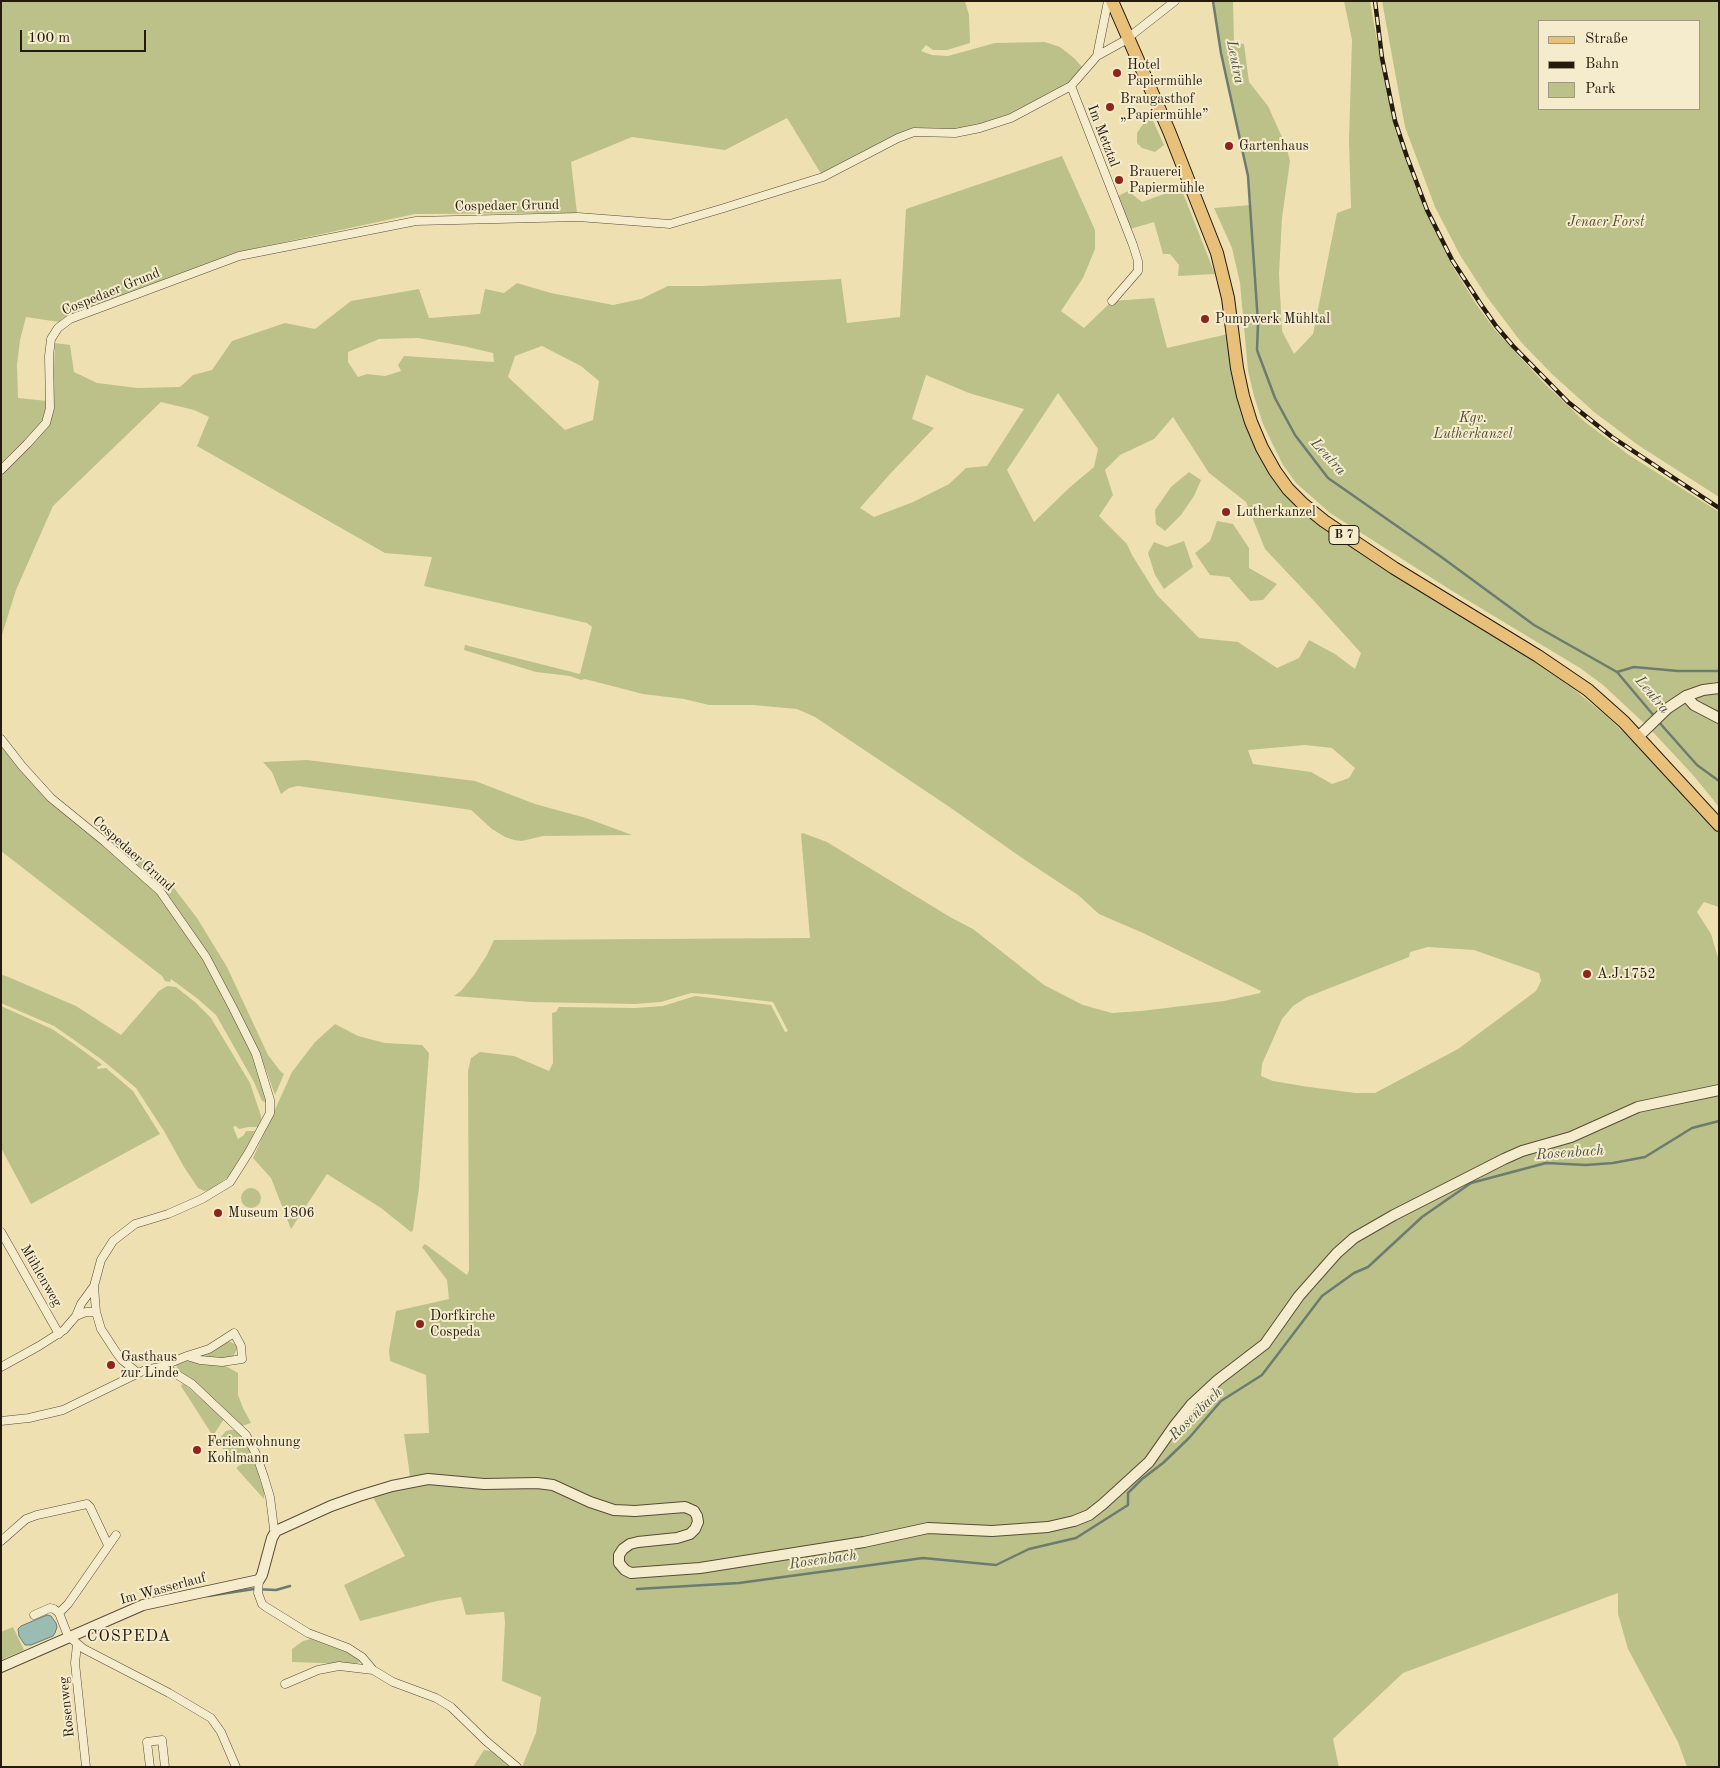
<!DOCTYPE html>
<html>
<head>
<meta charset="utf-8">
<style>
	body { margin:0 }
	#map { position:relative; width:1720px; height:1768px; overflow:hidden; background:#efe0b2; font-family:"Old Standard TT",serif }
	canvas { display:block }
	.frame { position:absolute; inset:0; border:2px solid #241b0e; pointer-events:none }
	.legend { position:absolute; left:1538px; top:20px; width:162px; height:90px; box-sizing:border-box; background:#f5ebcd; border:1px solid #a19881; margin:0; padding:6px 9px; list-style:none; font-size:15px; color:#241b0e }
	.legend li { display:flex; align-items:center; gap:10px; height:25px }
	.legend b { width:25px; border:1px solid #a19881 }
	.scale { position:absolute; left:20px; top:30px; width:126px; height:22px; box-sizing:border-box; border:2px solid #241b0e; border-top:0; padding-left:6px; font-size:15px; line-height:18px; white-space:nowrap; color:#241b0e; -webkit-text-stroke:4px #f5ebcd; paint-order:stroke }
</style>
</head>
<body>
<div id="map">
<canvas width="1720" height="1768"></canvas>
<div class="frame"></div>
<ul class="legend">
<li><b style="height:6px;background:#e8c079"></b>Straße</li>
<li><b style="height:6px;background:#241b0e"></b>Bahn</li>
<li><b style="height:14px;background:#bcc18a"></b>Park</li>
</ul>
<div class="scale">100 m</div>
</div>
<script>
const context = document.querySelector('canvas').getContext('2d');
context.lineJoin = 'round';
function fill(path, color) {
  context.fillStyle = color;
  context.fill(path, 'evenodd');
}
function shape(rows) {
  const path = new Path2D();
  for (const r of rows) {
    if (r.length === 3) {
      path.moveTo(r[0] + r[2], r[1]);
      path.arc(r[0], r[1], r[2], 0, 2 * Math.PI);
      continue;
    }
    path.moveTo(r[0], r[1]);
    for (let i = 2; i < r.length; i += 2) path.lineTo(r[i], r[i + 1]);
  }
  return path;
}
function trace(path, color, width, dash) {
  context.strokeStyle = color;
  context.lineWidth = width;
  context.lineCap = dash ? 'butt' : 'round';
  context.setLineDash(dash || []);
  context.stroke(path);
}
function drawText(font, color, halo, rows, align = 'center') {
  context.font = font + ' "Old Standard TT",serif';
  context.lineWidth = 4;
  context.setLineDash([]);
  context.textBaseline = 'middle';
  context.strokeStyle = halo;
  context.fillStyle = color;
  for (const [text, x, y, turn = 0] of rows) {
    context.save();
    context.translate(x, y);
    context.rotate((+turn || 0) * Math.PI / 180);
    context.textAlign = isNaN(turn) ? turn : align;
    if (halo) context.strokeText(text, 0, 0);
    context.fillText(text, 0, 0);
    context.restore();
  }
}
const green = shape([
	[1,1,965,1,969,15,970,43,947,50,933,50,926,45,921,51,932,55,948,56,995,43,1045,42,1060,47,1074,58,1083,68,1071,86,980,128,914,132,823,177,787,118,725,150,632,137,571,162,577,213,415,214,238,252,71,314,63,318,59,322,26,317,20,340,17,365,18,398,47,401,44,421,1,466],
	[1214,1,1233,1,1234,43,1244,44,1249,82,1268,106,1286,146,1290,161,1282,218,1279,274,1282,331,1294,354,1313,334,1337,213,1351,208,1349,141,1352,40,1344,1,1370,1,1380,58,1395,130,1425,211,1450,262,1476,304,1495,330,1544,383,1585,422,1629,455,1719,512,1719,683,1714,682,1684,692,1665,704,1645,724,1603,685,1580,668,1449,589,1330,513,1296,483,1283,465,1273,445,1263,424,1254,396,1248,371,1240,283,1232,248,1214,208,1251,205,1248,174,1221,53],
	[1382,1,1719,1,1719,497,1638,445,1594,412,1552,374,1521,342,1487,297,1460,255,1435,207,1405,127],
	[1699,21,1699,109,1539,109,1539,21],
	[1149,115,1151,116,1164,145,1155,152,1142,148,1137,143,1137,133],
	[1062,156,1095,230,1095,249,1083,278,1061,311,1084,328,1112,301,1154,298,1167,348,1228,334,1235,374,1286,491,1571,687,1604,714,1634,742,1686,795,1719,834,1719,907,1704,902,1697,912,1711,934,1719,961,1719,1767,1687,1767,1678,1742,1628,1649,1618,1614,1618,1593,1403,1673,1333,1739,1339,1767,522,1767,536,1733,541,1697,502,1681,505,1622,504,1612,466,1615,461,1597,437,1601,360,1621,344,1585,405,1556,368,1488,410,1476,404,1434,429,1433,426,1375,390,1361,389,1350,396,1311,449,1299,447,1280,422,1247,425,1244,467,1275,469,1270,468,1071,471,1058,480,1052,514,1056,549,1071,553,1063,552,1013,556,1012,559,1007,635,1008,663,1006,695,996,771,1005,785,1032,788,1031,773,1002,707,994,691,993,661,1002,635,1004,532,1002,454,996,461,991,474,975,487,955,494,940,810,938,801,834,803,833,827,842,950,917,973,929,1044,985,1083,1005,1112,1013,1141,1011,1224,1001,1260,993,1261,991,1143,933,1099,914,1078,895,1025,860,948,806,815,717,797,709,753,705,709,705,684,699,643,694,585,679,581,680,570,676,536,672,464,650,465,645,580,674,592,627,587,623,424,586,432,557,385,553,197,446,209,417,194,410,161,402,53,506,16,590,1,638,1,474,43,432,52,418,55,343,70,345,74,372,97,383,137,388,180,387,193,375,212,370,232,341,285,323,315,329,351,301,419,289,429,318,480,314,485,289,504,293,517,283,551,293,613,305,641,299,668,286,702,286,841,279,847,323,900,317,906,209],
	[418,338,463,346,493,353,494,362,404,356,398,365,401,371,385,376,367,374,358,377,348,362,348,352,379,339],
	[542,346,581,366,599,381,593,420,565,430,508,377,515,356],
	[926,375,969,393,1024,409,987,466,966,468,949,484,913,502,874,517,860,508,890,474,934,428,912,419],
	[1058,393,1098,449,1094,467,1069,488,1034,522,1007,470],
	[1173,417,1209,473,1246,502,1265,549,1315,602,1361,653,1355,669,1335,654,1309,640,1299,658,1277,668,1238,642,1199,638,1157,595,1132,555,1127,544,1099,516,1113,495,1105,470,1120,455,1154,439],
	[1305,745,1332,748,1355,768,1349,778,1332,784,1311,772,1253,764,1248,750],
	[1428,947,1474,950,1539,973,1541,981,1536,991,1458,1049,1375,1093,1356,1093,1309,1087,1273,1081,1261,1076,1262,1064,1282,1019,1293,1006,1307,997,1409,957,1410,952],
	[1181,188,1215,274,1178,276,1179,265,1170,254,1163,254,1154,222,1130,229,1116,197,1128,191,1142,202],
	[1189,472,1201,480,1194,496,1181,515,1165,531,1156,524,1155,510,1171,487],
	[1217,521,1233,524,1249,548,1249,568,1277,584,1263,600,1250,601,1229,577,1210,575,1195,553,1210,541],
	[1184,541,1193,567,1164,589,1155,575,1148,553,1154,542,1167,547],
	[1719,691,1719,716,1703,708,1694,698,1696,696],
	[1682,704,1689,704,1719,720,1719,807,1693,775,1652,731,1660,721,1679,705],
	[1,743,20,767,157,893,203,958,230,1008,261,1071,268,1101,265,1102,262,1101,254,1082,216,1015,198,999,171,979,170,982,165,981,162,976,1,851],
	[307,760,475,781,535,804,586,818,632,835,543,836,522,841,514,840,505,837,492,829,471,810,464,809,298,786,289,788,281,794,272,772,263,762],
	[116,837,168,880,197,918,227,967,268,1055,281,1072,284,1074,275,1095,266,1070,236,1005,162,890,107,840],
	[1,975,6,976,76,1006,121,1035,159,991,167,986,176,987,195,1002,211,1018,250,1083,261,1116,261,1120,258,1127,249,1127,239,1129,236,1126,233,1127,238,1139,244,1135,246,1131,255,1131,237,1166,228,1177,210,1190,204,1191,198,1188,184,1167,164,1131,136,1088,101,1059,54,1026,1,1003],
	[1,1006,52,1029,74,1044,100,1063,102,1065,97,1067,98,1069,106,1068,133,1091,160,1134,31,1204,1,1148],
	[335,1024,358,1036,385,1043,422,1045,429,1053,419,1188,413,1230,411,1232,381,1208,327,1174,291,1229,271,1178,253,1158,292,1072,315,1042],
	[251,1198,10],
	[229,1341,236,1345,237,1349,233,1357,204,1359,197,1356],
	[179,1361,191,1361,224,1365,238,1373,238,1395,243,1408,251,1423,242,1426,195,1384,178,1370,176,1365],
	[183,1383,224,1419,214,1434,211,1433,181,1386],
	[230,1430,235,1430,242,1436,250,1451,264,1491,264,1499,237,1469,237,1467,247,1461,242,1452,229,1457,220,1445,220,1438,226,1431],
	[13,1627,24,1650,1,1660,1,1632],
	[311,1639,354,1655,359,1658,360,1662,357,1663,351,1664,292,1662,292,1649,303,1641],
	[484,1750,491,1751,512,1767,473,1767]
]);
const water = shape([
	[47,1615,51,1616,56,1623,57,1627,55,1633,53,1636,31,1645,25,1645,19,1636,18,1629,21,1626,47,1615]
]);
const stream = shape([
	[1213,1,1221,53,1248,176,1258,323,1257,350,1275,398,1295,435,1328,478,1440,556,1534,625,1617,672,1655,717],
	[1617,672,1634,667,1678,671,1719,671],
	[1658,721,1697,765,1719,781],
	[637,1589,739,1583,923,1558,996,1565,1029,1549,1076,1538,1128,1505,1128,1493,1142,1479,1163,1463,1189,1438,1221,1401,1262,1375,1322,1296,1354,1273,1368,1267,1422,1217,1471,1183,1546,1163,1586,1165,1613,1163,1645,1157,1692,1128,1719,1121],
	[208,1596,254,1589,276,1590,290,1586]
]);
const minor = shape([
	[1097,56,1108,1],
	[1071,86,1133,245,1138,261,1138,271,1112,301],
	[1,470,27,444,46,423,50,408,49,356,51,339,58,328,70,319,239,256,416,221,578,217,670,224,724,208,823,177,898,138,914,132,955,133,980,128,1011,118,1071,86,1097,56,1124,41,1175,1],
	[1,739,22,766,51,798,105,842,160,891,206,957,233,1008,256,1054,270,1100,270,1113,249,1152,230,1182,202,1199,168,1214,135,1224,113,1241,101,1260,94,1286,96,1312,101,1329,116,1352,122,1360,138,1373],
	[1,1232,59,1334],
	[76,1316,86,1312,96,1312],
	[1,1367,39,1346,64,1330,76,1316,81,1304,94,1286],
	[160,1367,187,1356,200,1360,222,1362,242,1359,241,1346,234,1333,209,1349,187,1356],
	[1,1421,29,1418,63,1410,145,1370,160,1367,168,1369,192,1384,246,1435,256,1454,264,1477,270,1497,274,1529,276,1531],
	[116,1535,68,1604,59,1613,68,1636,84,1649,169,1693,211,1718,221,1732,236,1767],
	[1,1541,26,1519,37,1515,87,1504,90,1507,108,1545],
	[259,1580,258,1593,262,1604,266,1607,308,1633,348,1648,362,1657,373,1670,393,1682,436,1698,451,1707,486,1741,517,1767],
	[34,1615,50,1608,54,1609,59,1613],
	[77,1645,75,1663,86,1767],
	[285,1684,318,1670,339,1666,373,1670],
	[150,1767,147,1742,162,1740,165,1767]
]);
const tertiary = shape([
	[1686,696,1694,705,1719,718],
	[1638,737,1668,708,1686,696,1703,690,1719,688],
	[1,1667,143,1605,259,1580,262,1575,272,1538,276,1531,331,1506,359,1496,392,1486,428,1479,484,1484,537,1483,553,1485,590,1502,614,1510,635,1511,685,1507,694,1511,697,1516,698,1522,695,1529,690,1534,677,1538,638,1542,630,1544,623,1549,619,1555,619,1563,625,1570,631,1573,700,1568,864,1542,928,1528,992,1531,1048,1527,1074,1521,1089,1515,1103,1504,1149,1462,1175,1425,1191,1405,1218,1380,1265,1344,1299,1296,1337,1253,1354,1238,1394,1215,1504,1159,1522,1151,1571,1137,1638,1107,1719,1090]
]);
const primary = shape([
	[1112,1,1169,131,1217,253,1228,298,1237,368,1243,396,1251,422,1262,448,1275,471,1288,489,1303,504,1324,521,1394,568,1538,656,1588,690,1624,722,1719,825]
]);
const rail = shape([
	[1375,1,1382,58,1395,121,1407,157,1427,210,1452,260,1480,303,1496,326,1513,346,1568,402,1612,437,1719,508]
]);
const markers = [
	[1117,73,5,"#8f2418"],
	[1110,107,5,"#8f2418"],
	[1229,146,5,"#8f2418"],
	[1119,180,5,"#8f2418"],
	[1205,319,5,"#8f2418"],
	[1226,512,5,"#8f2418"],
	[1587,974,5,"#8f2418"],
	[218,1213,5,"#8f2418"],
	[420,1324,5,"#8f2418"],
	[111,1365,5,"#8f2418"],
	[197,1450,5,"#8f2418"]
];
const shields = [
	[1344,535,30]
];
const shieldNames = [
	["B 7",1344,535]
];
const poiNames = [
	["Hotel",1127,65],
	["Papiermühle",1127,81],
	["Braugasthof",1120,99],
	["„Papiermühle”",1120,115],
	["Gartenhaus",1239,146],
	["Brauerei",1129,172],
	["Papiermühle",1129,188],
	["Pumpwerk Mühltal",1215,319],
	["Lutherkanzel",1236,512],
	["A.J.1752",1597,974],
	["Museum 1806",228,1213],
	["Dorfkirche",430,1316],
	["Cospeda",430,1332],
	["Gasthaus",121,1357],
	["zur Linde",121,1373],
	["Ferienwohnung",207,1442],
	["Kohlmann",207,1458]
];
const streetNames = [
	["Im Metztal",1103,136,69],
	["Cospedaer Grund",507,206,-1],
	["Cospedaer Grund",111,292,-22],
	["Cospedaer Grund",133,854,42],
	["Mühlenweg",41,1276,60],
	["Im Wasserlauf",163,1589,-15],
	["Rosenweg",67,1707,-96]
];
const parkNames = [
	["Jenaer Forst",1606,222],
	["Kgv.",1473,418],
	["Lutherkanzel",1473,434]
];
const waterNames = [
	["Leutra",1235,62,79],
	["Leutra",1328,457,48],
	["Leutra",1652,695,50],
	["Rosenbach",1570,1153,-4],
	["Rosenbach",1196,1414,-45],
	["Rosenbach",823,1560,-8]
];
const quarterNames = [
	["COSPEDA",129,1637]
];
fill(green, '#bcc18a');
fill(water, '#9abcb2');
trace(water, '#6b7c70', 1);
trace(stream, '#6b7c70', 2.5);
trace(minor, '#574c37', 9);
trace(tertiary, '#574c37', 12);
trace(primary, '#241b0e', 14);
trace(minor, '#f5ebcd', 8);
trace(tertiary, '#f5ebcd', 10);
trace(primary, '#e8c079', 12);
trace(rail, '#241b0e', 4.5);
trace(rail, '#f5ebcd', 2.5, [8]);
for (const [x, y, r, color] of markers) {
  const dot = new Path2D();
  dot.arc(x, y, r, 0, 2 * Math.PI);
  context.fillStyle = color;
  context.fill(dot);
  trace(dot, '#f5ebcd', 2);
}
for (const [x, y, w] of shields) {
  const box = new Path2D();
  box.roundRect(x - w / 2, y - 9.5, w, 19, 4);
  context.fillStyle = '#f5ebcd';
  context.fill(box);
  trace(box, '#241b0e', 1);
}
drawText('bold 12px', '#241b0e', null, shieldNames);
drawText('14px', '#241b0e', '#f5ebcd', poiNames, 'left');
drawText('14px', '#241b0e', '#f5ebcd', streetNames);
drawText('italic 14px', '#524d33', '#f5ebcd', parkNames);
drawText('italic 15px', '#4d5347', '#f5ebcd', waterNames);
context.letterSpacing = '1px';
drawText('16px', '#241b0e', '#f5ebcd', quarterNames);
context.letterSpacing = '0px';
</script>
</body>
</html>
